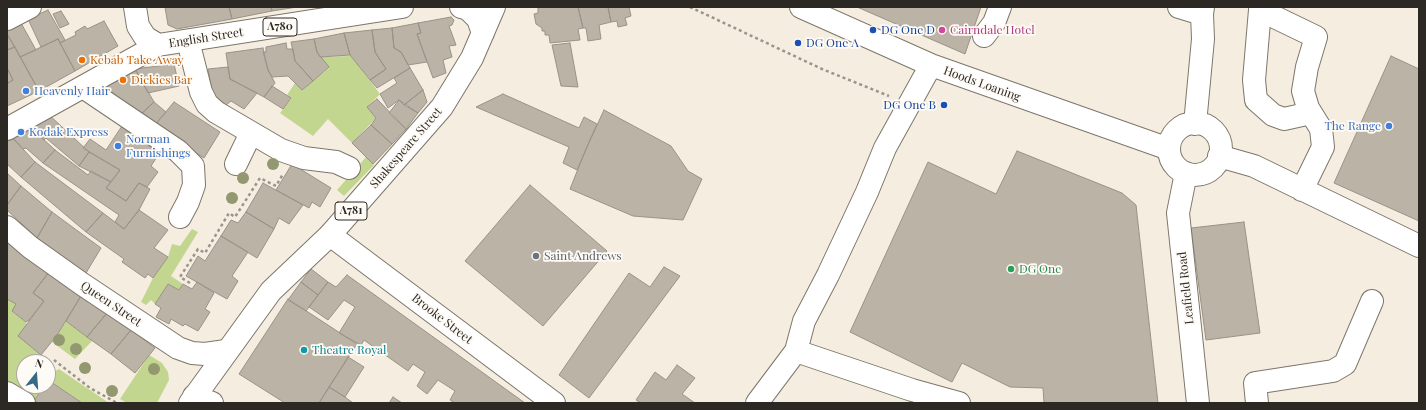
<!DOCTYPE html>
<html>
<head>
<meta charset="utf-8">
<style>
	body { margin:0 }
	#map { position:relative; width:1426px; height:410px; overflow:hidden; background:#f5ede0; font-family:"Playfair Display",serif }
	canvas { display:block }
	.frame { position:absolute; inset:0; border:8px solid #2c2924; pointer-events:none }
	.north { position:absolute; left:16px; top:354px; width:40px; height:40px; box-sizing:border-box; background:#fefbf6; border:1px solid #aaa7a2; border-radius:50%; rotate:17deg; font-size:11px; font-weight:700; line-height:16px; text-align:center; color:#2c2924 }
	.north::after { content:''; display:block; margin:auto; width:14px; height:18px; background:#346c86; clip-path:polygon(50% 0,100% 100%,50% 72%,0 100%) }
</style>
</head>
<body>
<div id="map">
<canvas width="1426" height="410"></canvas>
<div class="frame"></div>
<div class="north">N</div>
</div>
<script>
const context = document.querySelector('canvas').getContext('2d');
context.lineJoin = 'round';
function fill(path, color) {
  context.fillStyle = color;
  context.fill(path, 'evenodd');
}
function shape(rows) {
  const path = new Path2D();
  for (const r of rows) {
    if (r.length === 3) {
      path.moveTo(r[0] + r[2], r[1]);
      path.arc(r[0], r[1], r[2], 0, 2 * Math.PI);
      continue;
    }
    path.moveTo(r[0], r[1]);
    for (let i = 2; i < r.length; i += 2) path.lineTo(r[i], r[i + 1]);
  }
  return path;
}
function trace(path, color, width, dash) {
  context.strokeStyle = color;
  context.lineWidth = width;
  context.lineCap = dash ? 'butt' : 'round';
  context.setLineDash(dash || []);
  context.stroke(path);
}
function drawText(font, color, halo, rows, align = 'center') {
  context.font = font + ' "Playfair Display",serif';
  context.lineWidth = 3.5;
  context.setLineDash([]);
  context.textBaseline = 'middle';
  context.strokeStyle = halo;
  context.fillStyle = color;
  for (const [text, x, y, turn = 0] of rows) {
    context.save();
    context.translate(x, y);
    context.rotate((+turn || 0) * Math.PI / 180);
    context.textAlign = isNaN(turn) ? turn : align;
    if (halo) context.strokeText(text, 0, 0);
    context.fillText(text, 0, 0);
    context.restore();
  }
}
const green = shape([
	[351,56,380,94,367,107,376,118,352,143,328,119,313,136,280,113,291,99,287,95,295,83,302,90,329,68,320,57],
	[366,157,374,165,344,196,337,190],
	[192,229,198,232,171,276,183,284,179,290,168,284,155,304,151,300,146,305,141,302,153,278,168,257,172,244,180,246],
	[7,299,16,304,13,312,26,322,26,327,19,336,41,355,40,362,24,362,24,386,44,386,34,401,7,380],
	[66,321,92,341,75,359,52,342],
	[149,355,162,363,168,372,169,380,157,403,127,403,120,399],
	[59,369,109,403,82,403,48,380,48,375]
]);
const building = shape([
	[165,7,229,7,232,19,177,29,168,25,165,7],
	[229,7,271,7,272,11,232,19,229,7],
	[271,7,297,7,272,11,271,7],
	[538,7,578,7,583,28,578,29,580,40,550,43,549,35,545,35,545,31,542,31,542,28,536,24,534,14,538,13,538,7],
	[578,7,608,7,611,22,599,25,601,39,588,41,586,28,583,28,578,7],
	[608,7,629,7,631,16,625,18,627,25,618,27,617,21,611,22,608,7],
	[857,7,981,7,965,54,857,7],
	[48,10,65,40,60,43,58,39,41,47,28,19,48,10],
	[61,11,69,24,60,28,53,14,61,11],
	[451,17,454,20,452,25,449,26,456,45,449,46,452,57,443,60,446,73,433,78,417,34,421,33,418,23,451,17],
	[104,21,118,46,75,71,60,43,76,35,75,32,85,26,87,29,104,21],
	[21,23,36,50,20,57,7,34,7,28,21,23],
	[418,23,421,33,417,34,427,62,408,65,401,52,394,48,392,28,418,23],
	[392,28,394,48,401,52,410,68,377,88,370,80,386,69,375,52,372,30,392,28],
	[372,30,375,52,386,69,370,80,350,55,344,33,372,30],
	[344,33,350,55,320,57,317,52,314,39,344,33],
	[7,34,15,47,7,50,7,34],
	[58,39,75,71,39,91,20,57,58,39],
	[314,39,317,52,329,67,313,81,295,61,291,42,314,39],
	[286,43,287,49,293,49,295,61,313,81,302,90,288,76,272,77,268,70,263,52,266,52,266,47,286,43],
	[570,43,578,87,561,86,552,45,570,43],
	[15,47,39,91,7,106,7,80,8,83,13,80,7,68,7,50,15,47],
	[263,48,268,70,275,83,264,97,230,79,226,53,263,48],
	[1391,56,1419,69,1419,221,1334,183,1391,56],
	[174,64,179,86,148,93,135,69,174,64],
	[228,67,230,79,257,93,244,109,231,101,226,105,213,96,208,69,228,67],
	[7,68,13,80,8,83,7,80,7,68],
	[410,68,423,90,404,105,399,100,388,108,380,94,397,83,394,78,410,68],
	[135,69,154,102,135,120,106,84,135,69],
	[272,86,291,98,283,109,264,97,272,86],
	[423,90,427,102,418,113,404,105,423,90],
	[503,94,579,128,584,117,597,124,577,170,563,163,569,147,476,107,503,94],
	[377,99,406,129,392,144,371,125,376,118,367,107,377,99],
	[399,100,418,113,406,129,389,113,399,100],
	[154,102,166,112,154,126,137,118,154,102],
	[174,102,220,132,204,158,154,126,174,102],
	[604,110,671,146,688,171,702,179,683,220,633,216,570,189,586,149,604,110],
	[47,113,89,152,79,166,46,138,44,140,28,125,47,113],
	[124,123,162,149,151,166,158,172,147,187,139,183,126,201,106,188,120,170,83,148,90,139,106,150,124,123],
	[28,125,55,150,43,163,26,148,23,149,10,135,28,125],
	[371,125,392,144,373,164,352,143,371,125],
	[10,135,35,162,21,177,7,164,7,137,10,135],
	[55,150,88,175,91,171,111,182,106,188,126,201,139,183,150,189,139,210,124,229,115,222,119,215,43,163,55,150],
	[1017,151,1122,193,1136,205,1158,403,1044,403,1043,388,1010,387,962,363,952,382,850,332,928,162,996,194,1017,151],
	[89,152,120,170,111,182,79,166,89,152],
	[35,162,103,213,86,232,21,177,35,162],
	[292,164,331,188,320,207,312,202,309,208,276,190,292,164],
	[7,173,21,186,7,205,7,173],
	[263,183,303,205,289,224,279,218,274,229,246,212,263,183],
	[530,185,607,251,543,326,465,261,530,185],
	[21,186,52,212,37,238,7,210,7,205,21,186],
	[139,210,168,230,154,248,168,257,153,278,148,274,145,278,122,262,124,259,86,232,103,213,124,229,139,210],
	[52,212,101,248,86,273,37,238,52,212],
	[246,212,274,229,257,258,221,236,231,220,238,223,246,212],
	[1244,222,1260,333,1206,340,1191,228,1244,222],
	[221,236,248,252,232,276,238,281,227,299,186,276,198,256,205,261,221,236],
	[7,239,49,272,33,293,44,301,29,320,26,322,12,311,16,304,7,299,7,239],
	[664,267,680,276,589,398,559,375,629,273,650,287,664,267],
	[311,269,328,282,318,295,301,282,311,269],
	[49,272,81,296,57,335,41,355,18,336,44,301,33,293,49,272],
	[347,275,525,403,455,403,450,400,455,391,438,380,427,394,417,386,425,372,413,364,408,371,364,340,361,345,339,333,355,307,344,300,328,320,309,307,328,282,336,287,347,275],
	[197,282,214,293,205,309,210,312,198,331,185,324,183,326,171,319,169,324,156,317,161,308,155,304,168,284,179,290,183,284,192,289,197,282],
	[301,282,318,295,306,311,288,300,301,282],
	[81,296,107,313,87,337,66,321,81,296],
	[288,299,357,344,319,403,285,403,239,374,288,299],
	[107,313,131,330,111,354,87,337,107,313],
	[131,330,155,348,135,373,111,354,131,330],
	[348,357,364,367,345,397,329,387,348,357],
	[677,365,695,378,682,394,695,403,641,403,636,400,655,372,666,380,677,365],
	[48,380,82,403,38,403,34,401,44,386,48,386,48,380],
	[329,387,345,397,353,403,319,403,329,387],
	[393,397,402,403,389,403,393,397]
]);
const path = shape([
	[690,7,822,69,889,96],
	[190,283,180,277,198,249,205,253,229,213,235,217,260,178,276,186,283,174],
	[54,360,90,388,117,403]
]);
const minor = shape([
	[801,7,931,65,1169,149],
	[1179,7,1202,14],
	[7,19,30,7],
	[984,36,994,23,1000,7],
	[188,41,201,92,207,104,216,112,281,150,304,158,336,162,349,168],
	[931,65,885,148,867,192,828,275,804,321,796,351,912,390,959,403],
	[83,87,178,151,193,166,194,185,188,202,180,217],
	[1195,149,26],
	[1195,124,1203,39,1202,14,1203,7],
	[7,129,158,45],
	[1219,156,1254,166,1419,246],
	[236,164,251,133],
	[1186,173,1178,213,1198,403],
	[1302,190,1323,147,1321,129,1308,108,1303,91,1307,67,1316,37,1260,10,1254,80,1256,100,1273,115,1284,119,1311,113],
	[7,227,30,247,82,284,178,348,192,353,205,354,226,351],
	[330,235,554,403],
	[7,393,24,403],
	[194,396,212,403],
	[757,403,796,351],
	[1257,403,1255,383,1333,371,1345,364,1372,301]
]);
const major = shape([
	[135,7,138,26,145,37,158,45,402,7],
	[461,7,468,9,478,19,483,33],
	[190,403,271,291,330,235,442,107,472,58,494,7]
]);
const trees = [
	[273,164],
	[243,178],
	[232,198],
	[59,340],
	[76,349],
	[85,368],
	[154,369],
	[112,391]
];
const markers = [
	[873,30,4,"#1a4fb4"],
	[942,30,4,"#d1479c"],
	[798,43,4,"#1a4fb4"],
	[82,60,4,"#e8710a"],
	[123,80,4,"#e8710a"],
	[26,91,4,"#3f7fe0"],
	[944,105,4,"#1a4fb4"],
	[1389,126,4,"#3f7fe0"],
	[21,132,4,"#3f7fe0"],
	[118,146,4,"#3f7fe0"],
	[536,256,4,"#6b7280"],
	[1011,269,4,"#2e9e5b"],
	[304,350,4,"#0f9aa8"]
];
const shields = [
	[280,27,34],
	[351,211,32]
];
const shieldNames = [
	["A780",280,27],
	["A781",351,211]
];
const transitNames = [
	["DG One D",881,30],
	["DG One A",806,43],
	["DG One B",936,105,"right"]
];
const hotelNames = [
	["Cairndale Hotel",950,30]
];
const streetNames = [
	["English Street",206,38,-9],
	["Hoods Loaning",982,84,20],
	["Shakespeare Street",406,148,-49],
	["Leafield Road",1186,288,-96],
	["Queen Street",111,304,34],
	["Brooke Street",442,319,38]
];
const foodNames = [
	["Kebab Take Away",90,60],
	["Dickies Bar",131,80]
];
const shopNames = [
	["Heavenly Hair",34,91],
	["The Range",1381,126,"right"],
	["Kodak Express",29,132],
	["Norman",126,139],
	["Furnishings",126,153]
];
const worshipNames = [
	["Saint Andrews",544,256]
];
const leisureNames = [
	["DG One",1019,269]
];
const cultureNames = [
	["Theatre Royal",312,350]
];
fill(green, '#c2d690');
fill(building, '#bbb3a6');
trace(building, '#999286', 1);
trace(minor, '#7d766a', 24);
trace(major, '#7d766a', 24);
trace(path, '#9a948b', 2.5, [3, 3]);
trace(minor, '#fff', 22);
trace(major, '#fff', 22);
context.fillStyle = '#949871';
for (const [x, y] of trees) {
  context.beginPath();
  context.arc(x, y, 6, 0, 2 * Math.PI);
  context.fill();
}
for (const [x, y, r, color] of markers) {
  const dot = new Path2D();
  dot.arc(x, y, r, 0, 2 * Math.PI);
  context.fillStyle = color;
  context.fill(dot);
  trace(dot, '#fefbf6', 1.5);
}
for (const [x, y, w] of shields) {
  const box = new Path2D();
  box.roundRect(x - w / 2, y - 9, w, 18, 3);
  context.fillStyle = '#fefbf6';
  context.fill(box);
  trace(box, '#2c2924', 1);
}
drawText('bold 11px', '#2c2924', null, shieldNames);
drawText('12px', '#164399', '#fefbf6', transitNames, 'left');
drawText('12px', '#b23c85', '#fefbf6', hotelNames, 'left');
drawText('12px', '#2c2924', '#fefbf6', streetNames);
drawText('12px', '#c56008', '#fefbf6', foodNames, 'left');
drawText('12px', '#366cbe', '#fefbf6', shopNames, 'left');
drawText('12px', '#5b616d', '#fefbf6', worshipNames, 'left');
drawText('12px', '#27864d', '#fefbf6', leisureNames, 'left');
drawText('12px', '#0d838f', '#fefbf6', cultureNames, 'left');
</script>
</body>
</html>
